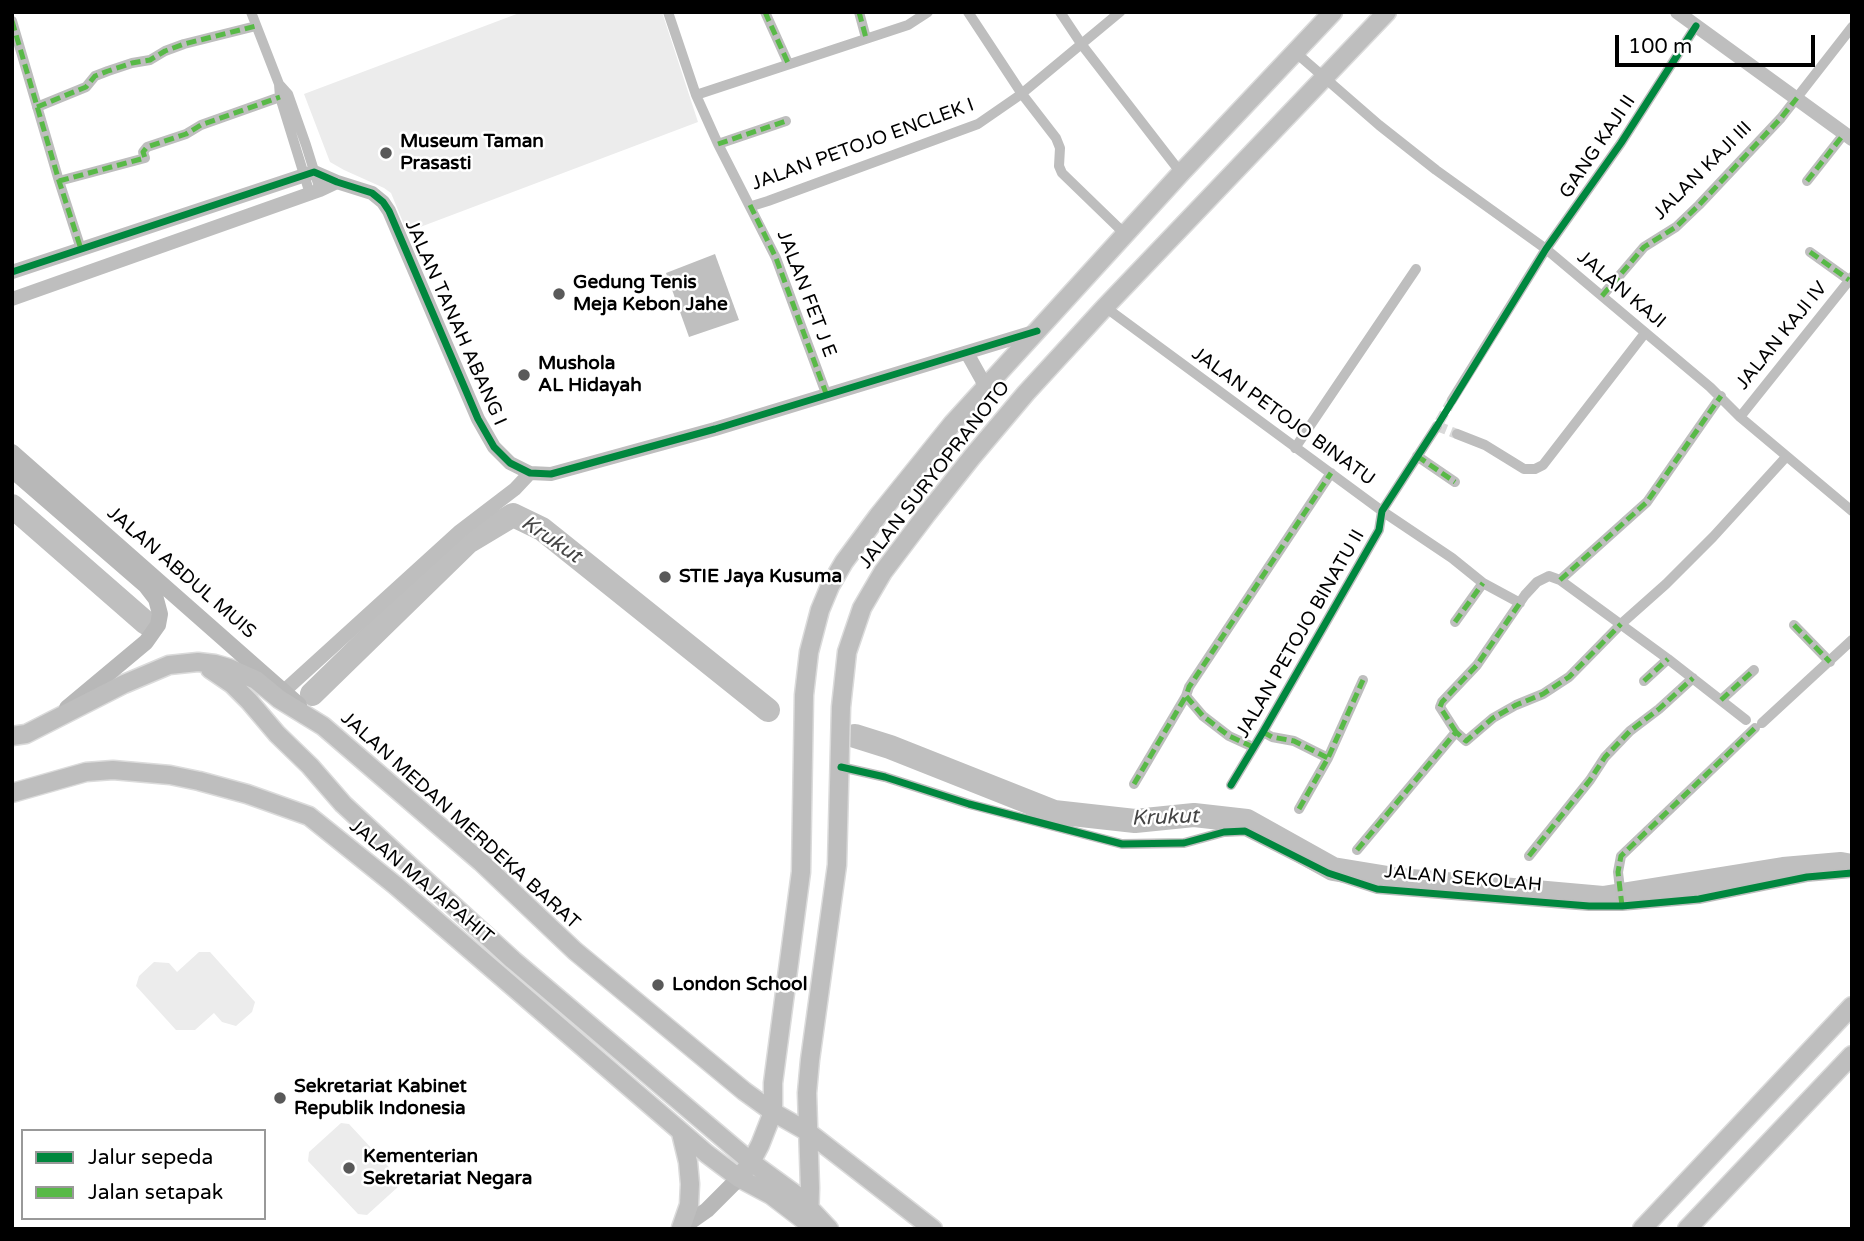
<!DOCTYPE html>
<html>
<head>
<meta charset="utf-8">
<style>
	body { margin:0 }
	#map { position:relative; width:1864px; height:1241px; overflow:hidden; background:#fff; font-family:"Varela Round",sans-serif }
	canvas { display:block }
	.frame { position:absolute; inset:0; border:14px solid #000; pointer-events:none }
	.legend { position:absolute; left:21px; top:1129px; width:245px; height:91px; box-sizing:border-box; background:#fff; border:2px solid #999; margin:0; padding:9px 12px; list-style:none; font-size:21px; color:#000 }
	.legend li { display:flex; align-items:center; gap:14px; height:35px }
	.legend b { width:35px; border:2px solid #999 }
	.scale { position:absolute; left:1615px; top:35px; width:200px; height:32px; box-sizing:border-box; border:4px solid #000; border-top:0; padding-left:9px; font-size:21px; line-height:24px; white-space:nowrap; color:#000; -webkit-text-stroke:5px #fff; paint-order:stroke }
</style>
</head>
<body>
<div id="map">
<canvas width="1864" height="1241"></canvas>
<div class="frame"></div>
<ul class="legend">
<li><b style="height:9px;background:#00873e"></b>Jalur sepeda</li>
<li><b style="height:9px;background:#58b947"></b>Jalan setapak</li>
</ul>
<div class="scale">100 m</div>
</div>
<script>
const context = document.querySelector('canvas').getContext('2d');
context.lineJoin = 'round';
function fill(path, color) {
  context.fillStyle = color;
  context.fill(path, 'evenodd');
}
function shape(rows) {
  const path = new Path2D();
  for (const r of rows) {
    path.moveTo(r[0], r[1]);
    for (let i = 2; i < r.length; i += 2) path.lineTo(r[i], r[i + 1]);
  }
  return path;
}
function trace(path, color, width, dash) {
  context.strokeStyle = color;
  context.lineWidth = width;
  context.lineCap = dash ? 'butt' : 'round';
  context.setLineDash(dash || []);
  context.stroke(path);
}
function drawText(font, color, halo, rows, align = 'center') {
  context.font = font + ' "Varela Round",sans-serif';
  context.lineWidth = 5;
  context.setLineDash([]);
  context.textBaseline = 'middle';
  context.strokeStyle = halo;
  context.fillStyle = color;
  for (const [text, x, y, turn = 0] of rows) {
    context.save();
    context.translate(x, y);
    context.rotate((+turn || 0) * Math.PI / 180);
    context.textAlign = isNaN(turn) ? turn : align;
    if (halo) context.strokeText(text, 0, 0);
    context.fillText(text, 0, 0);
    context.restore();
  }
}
const green = shape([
	[522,12,662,12,698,122,407,232,391,193,384,188,344,170,330,162,304,94],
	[199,952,210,952,255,1002,252,1012,236,1026,222,1022,214,1013,195,1030,176,1030,136,986,139,976,154,962,169,963,177,972],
	[341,1123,349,1124,398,1177,399,1186,367,1215,358,1214,308,1161,309,1152]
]);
const water = shape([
	[715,254,739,320,689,337,666,273]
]);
const river = shape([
	[12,506,146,623],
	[312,694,468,542,513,515,542,529,768,710],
	[855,736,890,747,1054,812,1135,821,1194,815,1247,821,1333,869,1400,880,1603,898,1783,869,1841,864,1852,866]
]);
const minorTunnel = shape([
	[1452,400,1437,426,1457,434]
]);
const minor = shape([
	[251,12,279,84,280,97,310,194],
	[668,12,696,95,718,144,776,258,827,396],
	[765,12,788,63],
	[859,12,866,38],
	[968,12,1022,94,1056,138,1060,148,1059,166,1062,173,1126,235],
	[1060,12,1082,45,1181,173],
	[12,21,59,181,81,249],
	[1295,52,1379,125,1436,170,1546,249,1710,387,1740,417,1852,511],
	[279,84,288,94,306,145,320,190],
	[696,95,908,25,928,12],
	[37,107,86,87,95,76,108,71,132,63,150,60,165,51,184,44,256,26],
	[718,144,786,121],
	[59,181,145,158,143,152,147,147,186,134,201,125,280,97],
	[1807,181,1844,134],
	[750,205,752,206,768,201,978,124,1020,95,1120,12],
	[1810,252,1849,280],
	[1602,296,1644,247,1676,227,1699,205,1781,118,1852,27],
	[1105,307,1382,511,1452,558,1483,583,1520,603],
	[1452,400,1546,249,1621,143,1696,26],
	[1740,417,1852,277],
	[1457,434,1485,445,1524,469,1535,469,1543,465,1645,333],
	[1295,448,1416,269],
	[1417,456,1455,482],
	[1560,580,1647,502,1721,396],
	[1455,622,1483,583],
	[1794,625,1830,662],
	[1644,681,1668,659],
	[1721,700,1754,670],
	[1762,723,1852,640],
	[1263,732,1272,737,1294,741,1328,758],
	[1456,732,1440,707,1442,702,1477,665,1525,595,1537,582,1549,576,1560,580,1668,659,1746,720],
	[1253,747,1229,736,1203,716,1186,696,1189,687,1331,473],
	[841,767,885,777,969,804,1122,844,1184,843,1224,832,1245,831,1328,873,1377,889,1589,906,1622,906,1699,899,1807,877,1852,873],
	[1134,784,1186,696],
	[1231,785,1263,732,1379,530,1382,511,1437,426],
	[1299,809,1328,758,1363,680],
	[1357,850,1456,732,1466,741,1493,718,1516,705,1543,694,1569,677,1621,624,1666,584,1713,537,1786,457],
	[1529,856,1590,780,1605,757,1630,731,1659,709,1693,678],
	[1622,906,1618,872,1621,856,1755,728]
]);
const tertiary = shape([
	[1677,12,1852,139],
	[12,272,314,172,337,182,372,193,383,202,389,211,478,419,494,447,510,463,530,473,551,474,715,429,1037,331],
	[12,299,320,190,337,182],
	[967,353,986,387],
	[284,691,460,531,515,489,530,473]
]);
const secondary = shape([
	[12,452,299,705],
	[12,470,146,586,156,599,160,614,158,625,146,642,67,708],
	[680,1229,707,1210,739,1178]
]);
const primary = shape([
	[210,669,232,684,249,701,277,734,310,766,343,804,411,867,513,960,751,1162,799,1197,829,1229],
	[12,736,26,734,124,684,169,665,198,662,215,664,229,668,256,680,279,699,323,726,481,862,575,951,744,1091,773,1112,808,1132,933,1229],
	[12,793,86,772,113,770,170,775,199,781,247,794,309,816,395,885,707,1154,739,1178,771,1195,809,1224,813,1229],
	[681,1133,688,1162,690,1184,689,1205,681,1228],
	[739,1178,751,1162,760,1145,773,1112,773,1083,801,872,804,695,809,652,820,610,830,586,844,562,878,516,953,423,1181,173,1333,12],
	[809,1224,810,1188,807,1093,810,1060,837,865,841,707,847,652,862,608,883,572,926,515,972,457,1026,393,1105,307,1387,12],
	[1642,1229,1852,1006],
	[1687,1229,1852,1055]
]);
const quiet = shape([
	[765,12,788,63],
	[859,12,866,38],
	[12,21,59,181,81,249],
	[37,107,86,87,95,76,108,71,132,63,150,60,165,51,184,44,256,26],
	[718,144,786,121],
	[59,181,145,158,143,152,147,147,186,134,201,125,280,97],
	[1807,181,1844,134],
	[750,205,776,258,827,396],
	[1810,252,1849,280],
	[1602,296,1644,247,1676,227,1699,205,1781,118,1797,98],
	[1417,456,1455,482],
	[1560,580,1647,502,1721,396],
	[1455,622,1483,583],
	[1794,625,1830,662],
	[1644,681,1668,659],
	[1721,700,1754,670],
	[1263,732,1272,737,1294,741,1328,758],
	[1456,732,1440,707,1442,702,1477,665,1520,603],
	[1253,747,1229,736,1203,716,1186,696,1189,687,1331,473],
	[1134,784,1186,696],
	[1299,809,1328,758,1363,680],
	[1357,850,1456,732,1466,741,1493,718,1516,705,1543,694,1569,677,1621,624],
	[1529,856,1590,780,1605,757,1630,731,1659,709,1693,678],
	[1622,906,1618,872,1621,856,1755,728]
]);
const cycleway = shape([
	[12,272,314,172,337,182,372,193,383,202,389,211,478,419,494,447,510,463,530,473,551,474,715,429,1037,331],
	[841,767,885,777,969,804,1122,844,1184,843,1224,832,1245,831,1328,873,1377,889,1589,906,1622,906,1699,899,1807,877,1852,873],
	[1231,785,1263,732,1379,530,1382,511,1437,426,1546,249,1621,143,1696,26]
]);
const markers = [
	[386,153,7,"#595959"],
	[559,294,7,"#595959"],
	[524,375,7,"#595959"],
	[665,577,7,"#595959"],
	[658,985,7,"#595959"],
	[280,1098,7,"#595959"],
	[349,1168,7,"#595959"]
];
const poiNames = [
	["Museum Taman",400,142],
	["Prasasti",400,164],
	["Gedung Tenis",573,283],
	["Meja Kebon Jahe",573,305],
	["Mushola",538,364],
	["AL Hidayah",538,386],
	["STIE Jaya Kusuma",679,577],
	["London School",672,985],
	["Sekretariat Kabinet",294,1087],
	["Republik Indonesia",294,1109],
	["Kementerian",363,1157],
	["Sekretariat Negara",363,1179]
];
const streetNames = [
	["JALAN PETOJO ENCLEK I",863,145,-20],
	["GANG KAJI II",1598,147,-56],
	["JALAN KAJI III",1703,171,-45],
	["JALAN KAJI",1621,290,40],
	["JALAN FET J E",806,294,69],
	["JALAN TANAH ABANG I",455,323,66],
	["JALAN KAJI IV",1782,336,-51],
	["JALAN PETOJO BINATU",1283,417,36],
	["JALAN SURYOPRANOTO",935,475,-52],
	["JALAN ABDUL MUIS",181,573,41],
	["JALAN PETOJO BINATU II",1301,634,-60],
	["JALAN MEDAN MERDEKA BARAT",460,821,42],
	["JALAN SEKOLAH",1463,879,5],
	["JALAN MAJAPAHIT",421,882,40]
];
const waterNames = [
	["Krukut",551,540,34],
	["Krukut",1165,818,-2]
];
fill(green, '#ececec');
fill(water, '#bfbfbf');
trace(river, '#bfbfbf', 24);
trace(minorTunnel, '#d9d9d9', 10, [10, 5]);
trace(primary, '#dbdbdb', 21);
trace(minor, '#bebebe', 10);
trace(tertiary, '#bebebe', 14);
trace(secondary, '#b8b8b8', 16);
trace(primary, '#bebebe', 18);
trace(quiet, '#58b947', 5, [10, 5]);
trace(cycleway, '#00873e', 7);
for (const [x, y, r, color] of markers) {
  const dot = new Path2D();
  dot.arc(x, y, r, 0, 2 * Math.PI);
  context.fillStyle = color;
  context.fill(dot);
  trace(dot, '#fff', 2.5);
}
drawText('bold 19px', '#000', '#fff', poiNames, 'left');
drawText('19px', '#000', '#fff', streetNames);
drawText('italic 21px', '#444', '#fff', waterNames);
</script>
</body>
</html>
